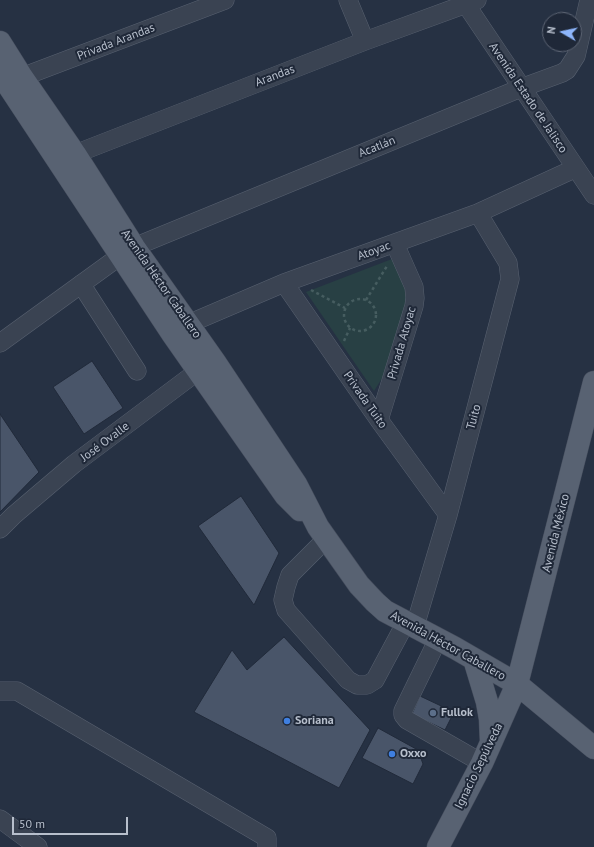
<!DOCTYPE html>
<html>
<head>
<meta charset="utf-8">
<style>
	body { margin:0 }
	#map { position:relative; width:594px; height:847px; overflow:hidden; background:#263143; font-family:"PT Sans",sans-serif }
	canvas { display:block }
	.north { position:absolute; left:542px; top:12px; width:40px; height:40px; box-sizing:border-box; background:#1f2838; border:1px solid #5c6473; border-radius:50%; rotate:279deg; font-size:11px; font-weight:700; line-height:16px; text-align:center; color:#b7bfcc }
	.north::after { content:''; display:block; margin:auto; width:14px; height:18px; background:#8db5fb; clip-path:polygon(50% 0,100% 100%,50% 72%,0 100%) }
	.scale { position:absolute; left:12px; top:817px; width:116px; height:18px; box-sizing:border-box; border:2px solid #b7bfcc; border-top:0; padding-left:5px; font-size:12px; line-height:14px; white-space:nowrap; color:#b7bfcc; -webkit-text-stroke:3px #1f2838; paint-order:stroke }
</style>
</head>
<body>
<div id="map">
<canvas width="594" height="847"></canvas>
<div class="north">N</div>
<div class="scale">50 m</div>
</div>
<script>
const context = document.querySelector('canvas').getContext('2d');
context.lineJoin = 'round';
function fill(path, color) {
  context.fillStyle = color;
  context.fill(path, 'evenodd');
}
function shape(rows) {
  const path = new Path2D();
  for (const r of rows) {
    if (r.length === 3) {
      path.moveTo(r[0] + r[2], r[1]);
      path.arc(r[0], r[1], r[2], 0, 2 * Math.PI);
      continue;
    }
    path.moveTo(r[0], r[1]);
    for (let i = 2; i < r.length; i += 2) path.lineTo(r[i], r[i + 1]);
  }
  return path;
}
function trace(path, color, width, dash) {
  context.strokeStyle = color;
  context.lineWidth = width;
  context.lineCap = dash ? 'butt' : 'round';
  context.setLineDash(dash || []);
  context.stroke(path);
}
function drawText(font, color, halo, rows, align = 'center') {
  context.font = font + ' "PT Sans",sans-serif';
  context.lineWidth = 4;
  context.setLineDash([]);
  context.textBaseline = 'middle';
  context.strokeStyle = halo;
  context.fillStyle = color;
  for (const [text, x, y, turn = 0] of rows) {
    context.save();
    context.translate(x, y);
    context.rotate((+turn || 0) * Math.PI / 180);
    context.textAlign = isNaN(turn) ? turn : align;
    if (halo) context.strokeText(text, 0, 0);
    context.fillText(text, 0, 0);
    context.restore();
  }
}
const green = shape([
	[392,259,402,280,408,297,384,375,374,391,306,292]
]);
const building = shape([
	[92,361,123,408,84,434,53,387,92,361],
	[0,414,39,472,0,512,0,414],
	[241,496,279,553,254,605,198,526,241,496],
	[284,637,370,730,339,788,194,712,232,650,247,670,284,637],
	[420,696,454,712,445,730,412,714,420,696],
	[378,728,418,750,423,764,413,784,362,758,378,728]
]);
const path = shape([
	[311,290,345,308],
	[360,315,16],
	[366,300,387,266],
	[344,341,350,328]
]);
const minor = shape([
	[348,0,365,41],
	[463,0,594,195],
	[13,85,22,77,225,0],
	[75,154,365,41,477,0],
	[284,283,379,420,448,515],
	[81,284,137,371],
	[178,331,188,324,284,283,478,213,576,168],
	[0,343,120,256,134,247,521,88,562,73,567,70,576,56,589,0],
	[379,420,414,306,415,298,414,287,395,244],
	[0,529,14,515,74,464,198,371,210,365],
	[326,539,290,575,286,587,283,600,286,610,348,680,357,685,367,685,375,680,406,622],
	[415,626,448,515,510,279,508,263,478,213],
	[438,639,403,711,403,715,407,720,482,763],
	[0,691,17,691,267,838,267,847],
	[0,819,38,847]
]);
const major = shape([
	[0,42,22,77,75,154,134,247,215,362,296,484,318,527,359,585,375,602,385,611,455,648,517,684,594,748],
	[0,73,173,335,285,495,300,510],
	[474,659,487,702,490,719,491,742],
	[438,847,482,763,517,684,594,382]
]);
const markers = [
	[433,713,4,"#5c6f8a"],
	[287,721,4,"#3f7fe0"],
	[392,754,4,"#3f7fe0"]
];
const streetNames = [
	["Privada Arandas",116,42,-21],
	["Arandas",275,76,-21],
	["Avenida Estado de Jalisco",528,98,56],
	["Acatlán",377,147,-22],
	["Atoyac",374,251,-20],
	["Avenida Héctor Caballero",161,284,55],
	["Privada Atoyac",402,343,-74],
	["Privada Tuito",365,400,55],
	["Tuito",474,417,-75],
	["José Ovalle",105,442,-37],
	["Avenida México",556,533,-76],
	["Avenida Héctor Caballero",448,646,29],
	["Ignacio Sepúlveda",479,766,-64]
];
const poiNames = [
	["Fullok",441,713],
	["Soriana",295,721],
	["Oxxo",400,754]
];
fill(green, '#284044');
fill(building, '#495569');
trace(building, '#212a3a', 1);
trace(minor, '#586170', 19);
trace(major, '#444c5c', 23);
trace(path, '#465d60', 2.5, [3, 3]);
trace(minor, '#3a4352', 18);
trace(major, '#586272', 22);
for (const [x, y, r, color] of markers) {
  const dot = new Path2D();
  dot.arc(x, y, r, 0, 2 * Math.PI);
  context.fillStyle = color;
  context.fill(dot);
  trace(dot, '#1f2838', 1.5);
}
drawText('12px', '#b7bfcc', '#1f2838', streetNames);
drawText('bold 12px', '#b7bfcc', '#1f2838', poiNames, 'left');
</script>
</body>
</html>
